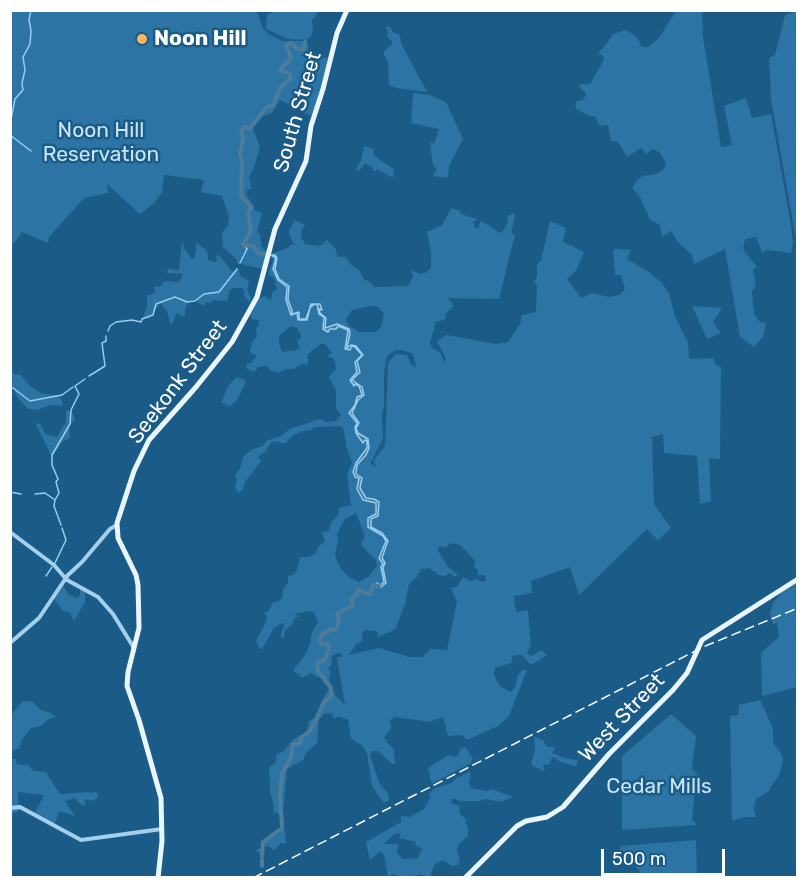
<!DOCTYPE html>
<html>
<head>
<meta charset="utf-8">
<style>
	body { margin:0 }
	#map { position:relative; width:808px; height:888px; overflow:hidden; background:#1b5b87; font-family:Rubik,sans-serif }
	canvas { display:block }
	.frame { position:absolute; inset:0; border:12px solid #fff; pointer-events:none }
	.scale { position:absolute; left:601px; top:849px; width:124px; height:27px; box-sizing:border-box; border:3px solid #fff; border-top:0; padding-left:8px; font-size:18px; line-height:21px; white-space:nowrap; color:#fff; -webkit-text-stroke:4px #1b5b87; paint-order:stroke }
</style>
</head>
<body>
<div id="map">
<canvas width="808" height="888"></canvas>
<div class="frame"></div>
<div class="scale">500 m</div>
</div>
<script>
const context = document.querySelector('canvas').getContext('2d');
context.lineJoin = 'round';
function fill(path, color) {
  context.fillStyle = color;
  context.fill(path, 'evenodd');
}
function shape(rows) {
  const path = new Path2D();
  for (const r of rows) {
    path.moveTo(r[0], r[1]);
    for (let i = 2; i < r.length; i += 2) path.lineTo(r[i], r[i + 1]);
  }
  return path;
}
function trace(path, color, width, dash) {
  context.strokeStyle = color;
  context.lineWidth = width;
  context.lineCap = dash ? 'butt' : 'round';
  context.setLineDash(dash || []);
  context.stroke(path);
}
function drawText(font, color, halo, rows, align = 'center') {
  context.font = font + ' Rubik,sans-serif';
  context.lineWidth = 5;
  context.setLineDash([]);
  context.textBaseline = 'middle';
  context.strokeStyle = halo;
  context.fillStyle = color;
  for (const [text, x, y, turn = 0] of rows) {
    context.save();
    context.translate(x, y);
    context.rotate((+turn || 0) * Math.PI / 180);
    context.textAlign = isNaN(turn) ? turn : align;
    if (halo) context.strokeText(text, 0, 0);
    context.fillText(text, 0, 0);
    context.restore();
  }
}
const green = shape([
	[702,10,703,37,721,147,732,145,724,106,746,98,752,118,771,114,791,225,793,244,791,253,767,250,762,253,756,237,745,239,743,249,757,267,753,270,756,284,752,292,754,314,760,322,766,323,763,337,754,347,740,337,725,249,694,264,692,255,678,242,671,231,662,237,660,225,650,220,640,197,632,188,637,180,643,176,656,174,663,170,666,165,665,161,659,152,652,149,647,154,641,148,627,157,618,142,611,141,608,125,600,126,595,116,589,116,575,108,577,101,583,100,585,97,586,93,579,87,580,84,590,84,593,79,604,60,603,56,598,53,605,46,613,34,626,30,637,37,642,47,648,47,659,38,676,11],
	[11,11,257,11,263,29,267,33,282,41,306,41,308,44,308,55,328,58,319,100,311,116,280,100,272,113,263,116,253,128,260,147,254,168,249,176,251,189,247,190,246,195,254,206,254,210,262,213,257,232,260,234,262,247,268,253,263,269,237,263,237,260,223,247,222,233,228,225,229,217,222,196,201,192,204,180,164,175,162,193,153,204,140,214,107,184,108,193,84,198,49,237,48,243,22,232,16,241,11,245],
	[274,11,316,11,317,14,312,20,313,29,311,36,307,40,288,39,266,29,267,15],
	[797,11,798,239,796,239,771,99,769,58,775,55,785,15],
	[385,26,390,27,394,33,399,34,402,45,427,92,396,88,389,85,388,62,383,52,392,44,392,41,387,36,388,32],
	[413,93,430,95,446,102,463,139,449,166,448,178,433,176,437,169,433,165,430,144,431,142,434,144,439,129,411,123],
	[364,146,371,148,374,150,373,155,394,169,393,178,377,169,376,171,373,171,373,168,365,163,360,170,355,170,361,161],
	[451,208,461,211,460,213,464,215,477,219,476,221,471,222,475,224,474,227,478,228,481,221,492,227,499,233,502,232,507,224,508,216,513,213,515,216,511,234,515,234,499,299,448,298,454,306,445,314,446,319,436,322,430,343,432,348,440,352,444,362,446,359,437,341,446,335,497,344,508,342,520,324,522,315,536,312,537,286,534,282,537,278,537,264,541,261,550,221,566,228,563,242,584,252,576,271,567,279,581,298,593,293,608,297,619,295,625,289,621,275,615,275,613,249,631,250,627,259,649,272,662,283,669,294,675,316,688,343,689,359,713,358,716,365,721,367,720,459,709,458,711,501,700,504,697,456,664,453,663,434,652,437,654,504,671,528,658,540,647,529,579,595,570,567,531,581,532,593,514,596,516,612,528,610,531,644,527,654,532,656,541,650,547,655,531,665,522,655,515,655,513,656,511,663,495,668,494,675,500,686,511,692,515,688,518,675,523,670,527,670,509,716,498,726,467,740,462,735,448,736,443,717,430,722,395,717,390,720,391,728,384,738,394,750,395,764,392,764,378,751,373,751,370,755,379,783,389,795,389,800,384,803,372,786,367,753,361,744,357,743,351,738,348,720,338,716,335,719,331,713,324,714,319,720,317,743,306,753,303,760,287,769,283,812,286,844,281,843,274,850,268,846,264,847,263,857,256,850,263,847,264,842,282,829,279,814,273,811,274,806,270,792,269,768,275,763,277,754,284,751,293,739,307,732,309,721,318,716,321,703,329,688,325,685,324,681,320,677,317,677,311,673,302,678,300,675,294,672,294,669,305,655,310,643,312,632,318,622,314,612,308,611,294,614,299,616,294,619,293,624,285,630,284,638,281,637,281,634,285,624,282,623,274,628,262,649,259,648,256,640,265,624,267,617,264,613,269,611,272,603,279,601,283,596,283,589,288,583,288,576,293,575,297,570,300,557,309,557,315,554,318,547,325,541,322,532,329,531,331,523,339,514,339,508,351,505,347,475,352,462,346,446,344,430,341,426,315,427,309,431,306,430,293,435,285,444,275,441,271,442,266,451,258,457,261,461,245,482,243,490,238,493,235,486,237,480,235,475,240,469,243,457,251,450,262,446,268,440,279,437,290,429,320,419,327,422,336,421,341,415,336,408,336,391,329,377,336,369,335,363,334,359,327,356,332,353,325,344,321,344,308,354,307,358,309,360,307,365,302,364,294,369,286,369,278,373,270,370,267,366,258,367,254,372,247,369,246,364,251,363,257,355,251,353,250,351,253,340,257,337,256,329,259,325,258,320,252,319,250,316,260,298,265,296,271,300,272,293,277,289,274,278,268,275,273,260,271,254,288,248,291,244,295,245,290,237,289,231,295,220,305,225,302,228,301,238,306,244,320,246,327,240,335,248,338,257,346,257,350,264,359,270,364,279,371,283,374,287,408,286,413,276,411,269,419,274,425,273,431,268,431,254,427,232,442,225],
	[287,288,288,300,290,306,292,314,299,312,299,319,306,319,308,308,311,305,316,302,322,311,319,309,320,313,326,318,325,328,338,324,350,331,347,348,353,345,356,346,363,355,357,361,358,374,352,380,362,387,364,395,358,400,352,413,358,425,356,428,358,433,368,439,369,448,366,455,357,465,356,474,362,478,360,488,366,498,374,499,379,502,378,516,371,520,371,527,382,533,388,545,382,558,386,583,381,587,379,588,378,585,384,582,381,567,383,564,381,555,386,542,380,534,371,530,369,517,375,515,376,503,363,500,357,489,359,478,355,477,353,472,356,463,367,448,367,441,363,442,358,436,355,427,357,424,349,413,360,396,362,395,359,386,355,384,354,386,350,381,358,371,356,360,362,355,355,347,352,346,350,350,345,349,348,330,338,326,335,329,330,329,330,331,326,331,323,329,324,317,319,314,317,304,312,305,310,308,307,320,298,320,298,314,294,315,291,314,286,300],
	[371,306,378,307,384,314,381,327,376,332,359,332,348,325,346,319,352,310],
	[291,326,297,328,301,335,301,338,297,341,300,347,296,350,282,352,279,343,279,336],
	[396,350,403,350,413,354,416,368,411,364,407,355,396,354,388,363,385,446,373,461,376,467,371,464,371,462,383,439,382,413,384,407,384,373,386,359,387,356],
	[356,513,365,536,361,545,376,560,377,566,368,577,359,582,349,577,341,569,335,556,338,540,337,534,345,519],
	[451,543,460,545,466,551,475,561,474,567,478,570,478,575,485,575,486,581,482,582,477,579,471,581,463,577,457,587,451,588,457,602,447,650,430,649,423,657,409,657,379,648,349,655,356,644,363,641,362,634,364,630,376,631,378,633,377,637,395,630,405,604,409,584,417,577,421,569,429,568,439,575,445,576,450,573,455,577,458,575,448,567,438,550,439,546,445,548],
	[339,653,343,656,337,658,345,705,336,696,330,683,329,676,331,672,328,668,331,665,332,656],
	[182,241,184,248,192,259,195,257,196,244,197,243,205,249,208,254,208,260,215,262,217,261,216,256,219,255,232,271,234,272,237,268,239,269,240,276,249,281,247,290,251,297,250,303,243,294,245,292,242,288,233,288,230,290,227,301,214,300,211,303,207,302,203,306,195,300,189,301,185,309,185,315,184,317,177,313,172,324,170,323,167,311,160,303,149,318,143,318,147,306,147,296,155,293,154,286,160,287,165,281,178,282,182,278,182,274,167,273,168,267,169,269,179,270],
	[692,306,722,308,713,322,721,333,707,339],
	[11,371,15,375,20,374,31,387,41,393,59,396,63,403,62,406,51,405,37,410,28,409,17,397,14,389,11,390],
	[236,377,245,380,245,385,236,401,230,406,222,403,222,401,227,388],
	[66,410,71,411,75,419,69,427,70,438,63,441,52,457,36,424,40,423,45,434,57,437,66,422],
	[797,578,797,687,762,696,761,653,779,637,777,623,773,624,770,614,773,603,788,584],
	[63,585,68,594,76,598,80,595,80,589,85,591,85,602,74,621,70,613,62,610,54,599],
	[760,700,773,728,773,743,781,753,783,760,780,773,768,792,756,799,754,809,756,817,745,817,732,821,730,716,739,715,739,705],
	[27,701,33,702,41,710,51,713,56,717,49,719,41,726,31,728,21,741,20,748,11,751,11,715,22,702],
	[671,714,696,736,692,768,697,774,692,820,697,825,622,830,622,756],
	[534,736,544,741,546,746,555,748,552,753,564,758,576,760,578,762,576,766,560,762,554,757,551,759,550,764,543,765,545,772,533,766,531,764,535,750],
	[465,747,473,758,471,763,433,783,431,782,428,768,448,755,455,757,459,754,460,749],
	[11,759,15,759,17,764,28,765,34,771,46,772,60,794,89,792,90,794,92,792,97,793,98,797,93,801,85,799,85,806,80,804,75,798,65,801,75,816,59,811,54,826,34,815,44,795,18,792,19,811,11,814],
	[469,772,471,773,469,782,471,788,487,791,492,789,513,797,501,802,485,799,480,801,460,801,452,798,451,803,459,806,460,814,467,820,465,822,468,827,468,836,458,845,457,853,460,858,458,865,452,866,444,861,441,861,434,865,430,877,424,877,420,874,412,877,401,877,393,874,388,877,384,855,380,851,370,860,366,842,401,822,401,816,410,817,424,809,430,799,429,794,435,788,452,783,456,778],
	[401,833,399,838,416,842,415,845,422,849,418,858,403,859,397,853,398,844,384,844,394,834],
	[696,840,697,877,644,877,627,856,619,854,621,846]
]);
const water = shape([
	[271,255,275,255,277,258,275,269,279,279,289,286,288,300,292,310,292,314,299,312,299,319,306,319,311,304,320,304,322,310,319,309,320,313,326,318,325,328,337,324,349,329,350,333,347,348,351,345,356,346,363,355,357,361,360,372,352,380,362,387,364,395,358,400,352,413,359,423,356,428,358,433,368,439,369,448,366,455,357,465,356,474,362,478,360,488,366,498,374,499,379,502,378,516,371,519,371,527,382,533,388,541,382,558,385,563,383,568,386,583,381,587,377,587,375,585,377,583,380,585,384,582,381,567,383,564,379,558,386,541,383,536,368,527,368,518,376,514,376,503,363,500,357,489,359,478,355,477,353,472,356,463,367,448,367,441,365,440,363,443,356,433,355,427,357,423,349,413,355,405,357,397,362,395,359,386,355,384,354,386,350,380,357,372,355,362,362,355,355,347,352,346,350,350,345,349,348,330,338,326,336,329,330,329,328,332,323,329,324,317,319,314,317,304,313,305,310,308,307,320,298,320,297,313,291,315,286,300,287,287,278,280,273,269,276,258,271,255]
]);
const stream = shape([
	[10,125,15,99,23,90,22,83,25,70,23,57,30,44,31,31,29,20,31,10],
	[10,135,31,151],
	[240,263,247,249,245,246],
	[108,331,110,326,116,322,132,320,141,322,142,319,153,315,156,304,175,297,187,302,195,301,204,294,219,292,237,269],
	[89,376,105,366,102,343,106,341,106,336],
	[10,389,13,388,30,401,62,395,73,387],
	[10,492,21,494],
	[35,494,45,493,55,500],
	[61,525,54,506,55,500,59,493,56,482,58,479,52,465,52,455,70,424,71,410,79,394,75,386,85,379],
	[55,563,66,540,62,528],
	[46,576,52,567]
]);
const river = shape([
	[269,255,258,253,253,246,243,245,251,230,248,213,251,207,241,196,242,163,240,153,243,139,241,131,244,127,250,128,266,108,273,105,281,87,291,78,290,74,280,70,291,58,286,45,291,43,296,48,303,50,305,42],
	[262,857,263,842,282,828,280,795,282,774,291,757,293,744,300,744,301,738,311,730,324,702,331,696,331,688,318,671,317,664,325,659,329,649,328,644,321,644,320,639,323,634,331,629,336,630,339,619,337,614,353,605,351,599,357,595,358,589,367,594,371,593,373,585,379,586],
	[262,860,262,866]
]);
const minor = shape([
	[10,532,54,565,67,580,98,597,113,614,134,648],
	[10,643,39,618,68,575,82,562,110,529,117,525],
	[10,808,20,807,81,840,162,829]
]);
const major = shape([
	[158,878,162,841,161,798,139,720,127,686,128,672,139,628,138,585,136,575,118,538,117,523,134,471,149,440,196,387,232,342,257,297,275,229,306,161,311,126,323,89,337,33,347,10],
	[465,878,517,826,526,821,547,817,563,807,609,754,673,690,687,673,702,640,798,579]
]);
const rail = shape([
	[253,878,703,647,798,608]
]);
const markers = [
	[142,39,6,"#fdb760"]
];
const poiNames = [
	["Noon Hill",154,39]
];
const streetNames = [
	["South Street",298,112,-74],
	["Seekonk Street",178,382,-53],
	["West Street",622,718,-46]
];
const parkNames = [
	["Noon Hill",101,131],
	["Reservation",101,155],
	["Cedar Mills",659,787]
];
fill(green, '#2b74a4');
fill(water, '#4d7c9b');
trace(water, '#97cdee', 1.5);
trace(stream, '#97cdee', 1.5);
trace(river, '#4d7c9b', 4);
trace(minor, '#a4d0ec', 4);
trace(major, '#e9f5ff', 5);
trace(rail, '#fff', 1.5, [10, 4.5]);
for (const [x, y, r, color] of markers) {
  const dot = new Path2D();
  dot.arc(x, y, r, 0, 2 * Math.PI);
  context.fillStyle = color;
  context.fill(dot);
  trace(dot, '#1b5b87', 2);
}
drawText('bold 21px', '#fff', '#1b5b87', poiNames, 'left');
drawText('21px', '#fff', '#1b5b87', streetNames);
drawText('21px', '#c9e6f9', '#1b5b87', parkNames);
</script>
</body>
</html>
